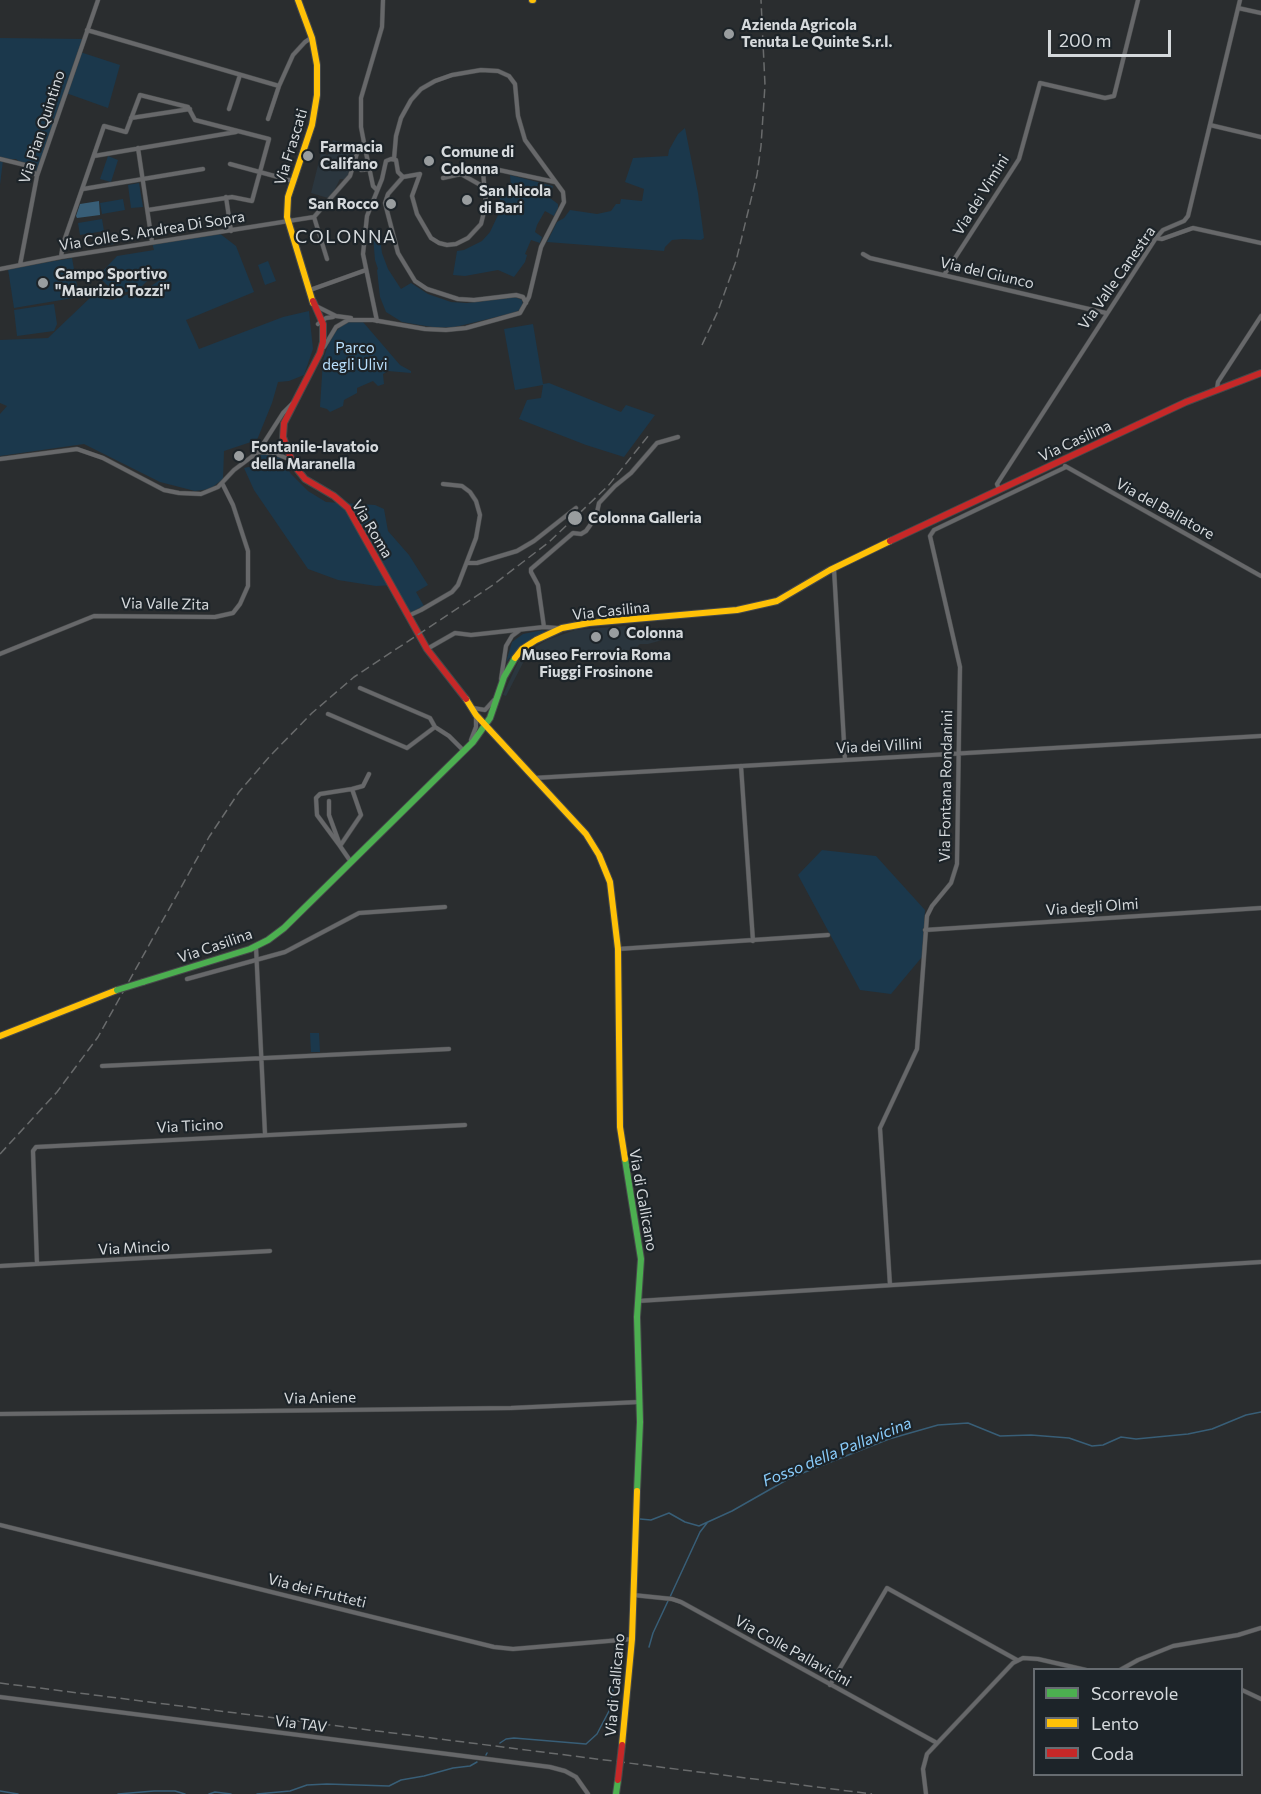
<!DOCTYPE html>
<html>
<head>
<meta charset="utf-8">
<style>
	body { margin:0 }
	#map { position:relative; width:1261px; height:1794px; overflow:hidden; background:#2a2d2f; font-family:Commissioner,sans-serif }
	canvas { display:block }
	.legend { position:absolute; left:1033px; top:1668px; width:210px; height:108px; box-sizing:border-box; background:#1d2429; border:2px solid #676c71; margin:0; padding:8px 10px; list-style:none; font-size:18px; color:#d5d9dc }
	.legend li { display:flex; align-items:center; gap:12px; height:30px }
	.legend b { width:30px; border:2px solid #676c71 }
	.scale { position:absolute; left:1048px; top:30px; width:123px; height:27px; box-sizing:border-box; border:3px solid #d5d9dc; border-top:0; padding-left:8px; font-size:18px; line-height:21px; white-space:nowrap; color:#d5d9dc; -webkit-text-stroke:4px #1d2429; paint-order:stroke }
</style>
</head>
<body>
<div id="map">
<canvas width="1261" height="1794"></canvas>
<ul class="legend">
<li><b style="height:8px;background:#4caf50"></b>Scorrevole</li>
<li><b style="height:8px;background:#ffc107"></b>Lento</li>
<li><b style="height:8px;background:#c62828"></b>Coda</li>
</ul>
<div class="scale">200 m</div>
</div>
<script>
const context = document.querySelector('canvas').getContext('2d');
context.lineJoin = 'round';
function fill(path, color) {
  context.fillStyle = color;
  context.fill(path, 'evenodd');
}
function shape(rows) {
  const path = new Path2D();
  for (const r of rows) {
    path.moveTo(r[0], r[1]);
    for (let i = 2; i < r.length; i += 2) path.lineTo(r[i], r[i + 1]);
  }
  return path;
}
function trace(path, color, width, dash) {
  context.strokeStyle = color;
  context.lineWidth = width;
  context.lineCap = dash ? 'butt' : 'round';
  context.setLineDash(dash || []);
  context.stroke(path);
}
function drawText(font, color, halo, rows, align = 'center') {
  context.font = font + ' Commissioner,sans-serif';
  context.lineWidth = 4.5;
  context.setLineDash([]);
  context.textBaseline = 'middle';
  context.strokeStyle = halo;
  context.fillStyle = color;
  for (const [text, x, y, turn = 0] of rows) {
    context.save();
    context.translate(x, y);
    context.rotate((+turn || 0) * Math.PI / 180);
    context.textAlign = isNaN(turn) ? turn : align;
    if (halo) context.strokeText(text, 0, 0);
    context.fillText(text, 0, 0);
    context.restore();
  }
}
const built = shape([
	[333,140,358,146,349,175,346,179,340,179,331,197,328,198,311,193,321,153,328,155],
	[625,626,641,635,666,635,666,639,648,644,640,644,634,650,529,656,524,661,506,696,503,695,519,660,532,649,547,640,575,630]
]);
const green = shape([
	[0,38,85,39,80,52,120,65,108,108,66,93,37,176,16,159,3,160,0,185],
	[685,128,698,193,704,238,701,240,683,239,672,240,665,247,664,251,547,242,557,222,564,218,570,210,597,214,611,211,616,204,620,204,621,199,642,201,644,189,625,182,633,158,668,156,669,150,678,134],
	[108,156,118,160,111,182,100,179],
	[510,175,553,186,550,198,558,204,558,208,554,216,545,211,537,225,535,232,542,237,540,243,531,240,525,254,527,255,525,262,514,277,498,270,465,276,453,275,457,251,464,250,482,241,490,232,499,213,496,211,496,208,501,207,499,194,494,193,494,190,511,188],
	[139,183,143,207,131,208,128,185],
	[123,199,125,210,102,214,100,203],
	[102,219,104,231,80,235,78,223],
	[106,233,108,241,114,242,115,244,94,246,93,237],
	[219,233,236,246,254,292,186,320,199,349,283,317,309,311,313,349,304,375,289,381,278,382,272,403,257,440,224,451,223,479,210,489,195,491,160,482,84,444,0,456,0,414,7,406,0,403,0,340,48,338,92,296,112,300,151,286,163,278,160,268,140,288,116,295,113,289,107,285,98,276,117,256,154,250,152,243],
	[380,236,382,253,388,269,401,289,411,283,428,294,451,302,467,303,515,297,522,300,523,305,520,310,513,313,455,327,438,328,402,322,386,312,380,297,377,270,378,269,375,260,373,237],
	[72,258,79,297,14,308,8,269],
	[268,261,276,281,265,285,258,265],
	[54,304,57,324,54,331,17,336,14,310],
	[346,322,363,322,400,365,411,371,411,373,388,371,383,374,384,384,378,386,373,381,357,388,357,393,344,400,343,406,330,412,327,409,320,407,323,360,328,345,335,332],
	[533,324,543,384,549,383,621,412,626,405,655,415,624,457,586,445,519,419,527,400,541,398,543,385,515,390,504,329],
	[266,453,278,456,282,459,291,474,308,491,326,502,375,505,384,509,388,531,409,555,428,585,416,592,424,606,410,613,395,585,376,586,338,580,308,569,254,490,244,468,253,466,256,457],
	[543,630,545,632,520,647,506,662,512,642,523,634],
	[822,850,876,856,925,910,922,957,891,994,860,990,798,875],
	[310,1033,319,1033,320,1052,311,1052]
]);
const water = shape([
	[99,201,100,215,77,218,76,216,80,204]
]);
const stream = shape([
	[640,1519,651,1520,669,1513,685,1522,699,1526,732,1511,790,1478,889,1439,938,1425,968,1423,1000,1436,1031,1435,1069,1438,1092,1446,1103,1445,1121,1437,1136,1439,1188,1434,1212,1429,1246,1415,1261,1412],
	[670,1597,700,1532,707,1523],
	[649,1647,653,1633,668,1601],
	[500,1743,506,1739,514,1738,586,1744,597,1734,609,1711,614,1684,620,1672],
	[486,1755,487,1753],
	[0,1791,18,1794],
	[118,1794,154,1791,175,1791,185,1794],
	[209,1794,215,1792,231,1794],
	[257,1794,290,1791,307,1785,327,1784,389,1786,401,1780,424,1776,453,1768,470,1766,477,1762]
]);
const street = shape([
	[1238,8,1261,13],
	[87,30,279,86],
	[229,109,240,75],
	[131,118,190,109],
	[268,119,279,86,293,55,305,42,311,38],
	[1210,125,1261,137],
	[138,148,152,242],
	[94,156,236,132],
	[0,159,25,165,30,168,36,175],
	[230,164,293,181],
	[361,170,370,169],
	[420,174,412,196,417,214,431,238,439,243,447,245,456,244,468,238,481,224,486,204,483,172,485,167,555,182],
	[403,177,388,194,385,203,398,253,415,281,427,289,458,299,474,300,516,295,523,297,526,303],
	[403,177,420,174],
	[443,178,461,174,484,187],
	[83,189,203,169],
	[377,190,373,186,365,148,361,127,361,98,382,27,383,0],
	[226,197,231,231],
	[314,217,327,259],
	[1156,238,1162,239,1193,228,1261,243],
	[863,254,870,258,1106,313],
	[61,257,63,244,104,126,126,132,140,95,188,107,195,120,269,139,252,201,232,197,148,210],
	[20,265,37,176,98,0],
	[0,269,61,257,314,217,350,176,359,147,364,143],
	[944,275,1019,159,1040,83,1105,98,1114,96,1138,0],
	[310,290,366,270],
	[316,306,336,316,351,318],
	[377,321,363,254,367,216,382,179,386,161,391,159,396,160,398,172,403,177],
	[318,324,326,318,333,317],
	[324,347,336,327,348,320,373,320,425,329,446,330,466,328,520,313,529,297,541,247,564,202,563,192,525,140,518,116,515,84,509,76,498,71,481,70,452,75,435,81,421,89,411,100,401,118,396,136,394,159],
	[1217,389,1218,382,1261,316],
	[259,452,274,453,291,460],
	[0,459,77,449,103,458,164,490,179,493,201,494,218,487,234,470,258,452,283,413,293,403],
	[1065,466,1261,576],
	[999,489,997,484,1156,238,1163,230,1184,221,1188,216,1240,0],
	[468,563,477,563,517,551,534,541,576,508],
	[834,569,845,760],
	[408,616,421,610,452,592,458,585,476,538,480,515,476,501,470,492,462,486,443,484],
	[544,627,538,585,531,572,531,569,573,533,581,534,586,531,596,517,599,503,615,486,631,473,657,443,678,437],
	[427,649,455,633,471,635,544,627,557,628],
	[0,654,94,616,215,617,233,613,240,604,248,586,248,551,233,505,222,483],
	[501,679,506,646,512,636,520,630],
	[360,688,430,718,435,727,449,736,464,751],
	[473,708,485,710,494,700],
	[328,714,407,748,435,727],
	[471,740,476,727,476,716],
	[741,766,753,941],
	[534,778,1261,736],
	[352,789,363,786,369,774],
	[329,801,329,815,340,845],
	[340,846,317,815,316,798,320,794,352,789,361,815,340,846,351,862],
	[925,930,1261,908],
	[256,947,265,1134],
	[618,949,828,935],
	[187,979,285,952,359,913,445,907],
	[102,1066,449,1049],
	[37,1264,33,1151,36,1147,465,1125],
	[0,1266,270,1251],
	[890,1285,880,1128,917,1049,927,916,932,906,951,883,957,864,960,667,930,536,934,530,1066,467],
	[638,1301,1261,1262],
	[0,1414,511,1408,639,1402],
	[0,1525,494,1647,513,1649,632,1639],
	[633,1595,672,1599,681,1602,937,1743],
	[1120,1670,1138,1660,1173,1646,1238,1635,1261,1628],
	[830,1685,887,1588,1017,1660],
	[1242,1690,1261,1699],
	[0,1697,550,1767,565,1771,576,1777,588,1794],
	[926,1794,923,1769,927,1754,1013,1663,1023,1658,1038,1659,1086,1670]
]);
const fast = shape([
	[143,982,250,949,268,940,284,928,473,742,490,718,504,677,515,658],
	[625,1159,641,1259,637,1317,640,1422,637,1491],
	[616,1794,618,1780]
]);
const slow = shape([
	[298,0,312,38,317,65,317,95,312,125,288,197,287,217,313,303],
	[532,0,533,0],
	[515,658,522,649,536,640,562,628,589,623,737,610,777,601,830,570,890,541],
	[466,699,476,715,586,834,599,855,610,882,618,949,620,1127,625,1159],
	[0,1036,117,990],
	[622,1745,632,1639,637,1491]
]);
const jam = shape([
	[313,301,323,324,323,342,320,353,284,423,283,437,293,464,305,479,334,496,348,508,427,649,466,699],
	[890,541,1186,402,1261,373]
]);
const rail = shape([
	[702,345,718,311,736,261,757,175,761,146,765,85,761,0],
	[650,639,656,638],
	[0,1154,57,1092,98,1037,209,837,239,792,270,756,312,713,354,677,493,585,549,542,608,486,649,435],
	[0,1683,872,1794]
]);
const fastBridge = shape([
	[117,990,143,982]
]);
const jamBridge = shape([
	[618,1780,622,1745]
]);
const markers = [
	[729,34,6,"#999d9f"],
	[308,156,6,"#999d9f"],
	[429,161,6,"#999d9f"],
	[467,200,6,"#999d9f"],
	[391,204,6,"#999d9f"],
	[43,283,6,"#999d9f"],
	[239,456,6,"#999d9f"],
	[575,518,8,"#999d9f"],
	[614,633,6,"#999d9f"],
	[596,637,6,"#999d9f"]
];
const poiNames = [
	["Azienda Agricola",741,25],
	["Tenuta Le Quinte S.r.l.",741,42],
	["Farmacia",320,147],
	["Califano",320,164],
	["Comune di",441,152],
	["Colonna",441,169],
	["San Nicola",479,191],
	["di Bari",479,208],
	["San Rocco",379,204,"right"],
	["Campo Sportivo",55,274],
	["\"Maurizio Tozzi\"",55,291],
	["Fontanile-lavatoio",251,447],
	["della Maranella",251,464],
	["Colonna Galleria",588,518],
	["Colonna",626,633],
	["Museo Ferrovia Roma",596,655,"center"],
	["Fiuggi Frosinone",596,672,"center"]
];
const streetNames = [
	["Via Pian Quintino",42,127,-72],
	["Via Frascati",291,147,-73],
	["Via dei Vimini",981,195,-58],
	["Via Colle S. Andrea Di Sopra",152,231,-9],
	["Via del Giunco",987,273,13],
	["Via Valle Canestra",1117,278,-55],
	["Via Casilina",1075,441,-25],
	["Via del Ballatore",1165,509,29],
	["Via Roma",372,529,59],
	["Via Valle Zita",165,604,1],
	["Via Casilina",611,611,-6],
	["Via dei Villini",879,746,-3],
	["Via Fontana Rondanini",946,786,-89],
	["Via degli Olmi",1092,907,-4],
	["Via Casilina",215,946,-19],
	["Via Ticino",190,1126,-3],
	["Via di Gallicano",643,1200,80],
	["Via Mincio",134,1248,-3],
	["Via Aniene",320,1398,-1],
	["Via dei Frutteti",317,1591,14],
	["Via Colle Pallavicini",793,1651,29],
	["Via di Gallicano",615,1685,-85],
	["Via TAV",301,1724,7]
];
const parkNames = [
	["Parco",355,348],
	["degli Ulivi",355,365]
];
const waterNames = [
	["Fosso della Pallavicina",837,1452,-22]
];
const quarterNames = [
	["COLONNA",346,237]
];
fill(built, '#2b363e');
fill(green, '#1b384c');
fill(water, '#385e77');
trace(stream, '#385e77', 1.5);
trace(street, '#46494a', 5);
trace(fast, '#46494a', 8);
trace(slow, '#46494a', 8);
trace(jam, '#46494a', 8);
trace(street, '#67686a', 4);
trace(fast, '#4caf50', 6);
trace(slow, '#ffc107', 6);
trace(jam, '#c62828', 6);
trace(rail, '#696b6c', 1.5, [9, 4.5]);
trace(fastBridge, '#46494a', 8, []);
trace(jamBridge, '#46494a', 8, []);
trace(fastBridge, '#4caf50', 6);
trace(jamBridge, '#c62828', 6);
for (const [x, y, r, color] of markers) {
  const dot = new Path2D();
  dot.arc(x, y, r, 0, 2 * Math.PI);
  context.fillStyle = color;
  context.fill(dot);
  trace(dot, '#1d2429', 2);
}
drawText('bold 15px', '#d5d9dc', '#1d2429', poiNames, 'left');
drawText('15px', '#d5d9dc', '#1d2429', streetNames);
drawText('15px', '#b8dffc', '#1d2429', parkNames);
drawText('italic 16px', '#89ccfb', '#1d2429', waterNames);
context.letterSpacing = '1.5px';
drawText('18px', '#d5d9dc', '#1d2429', quarterNames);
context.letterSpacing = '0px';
</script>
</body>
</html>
